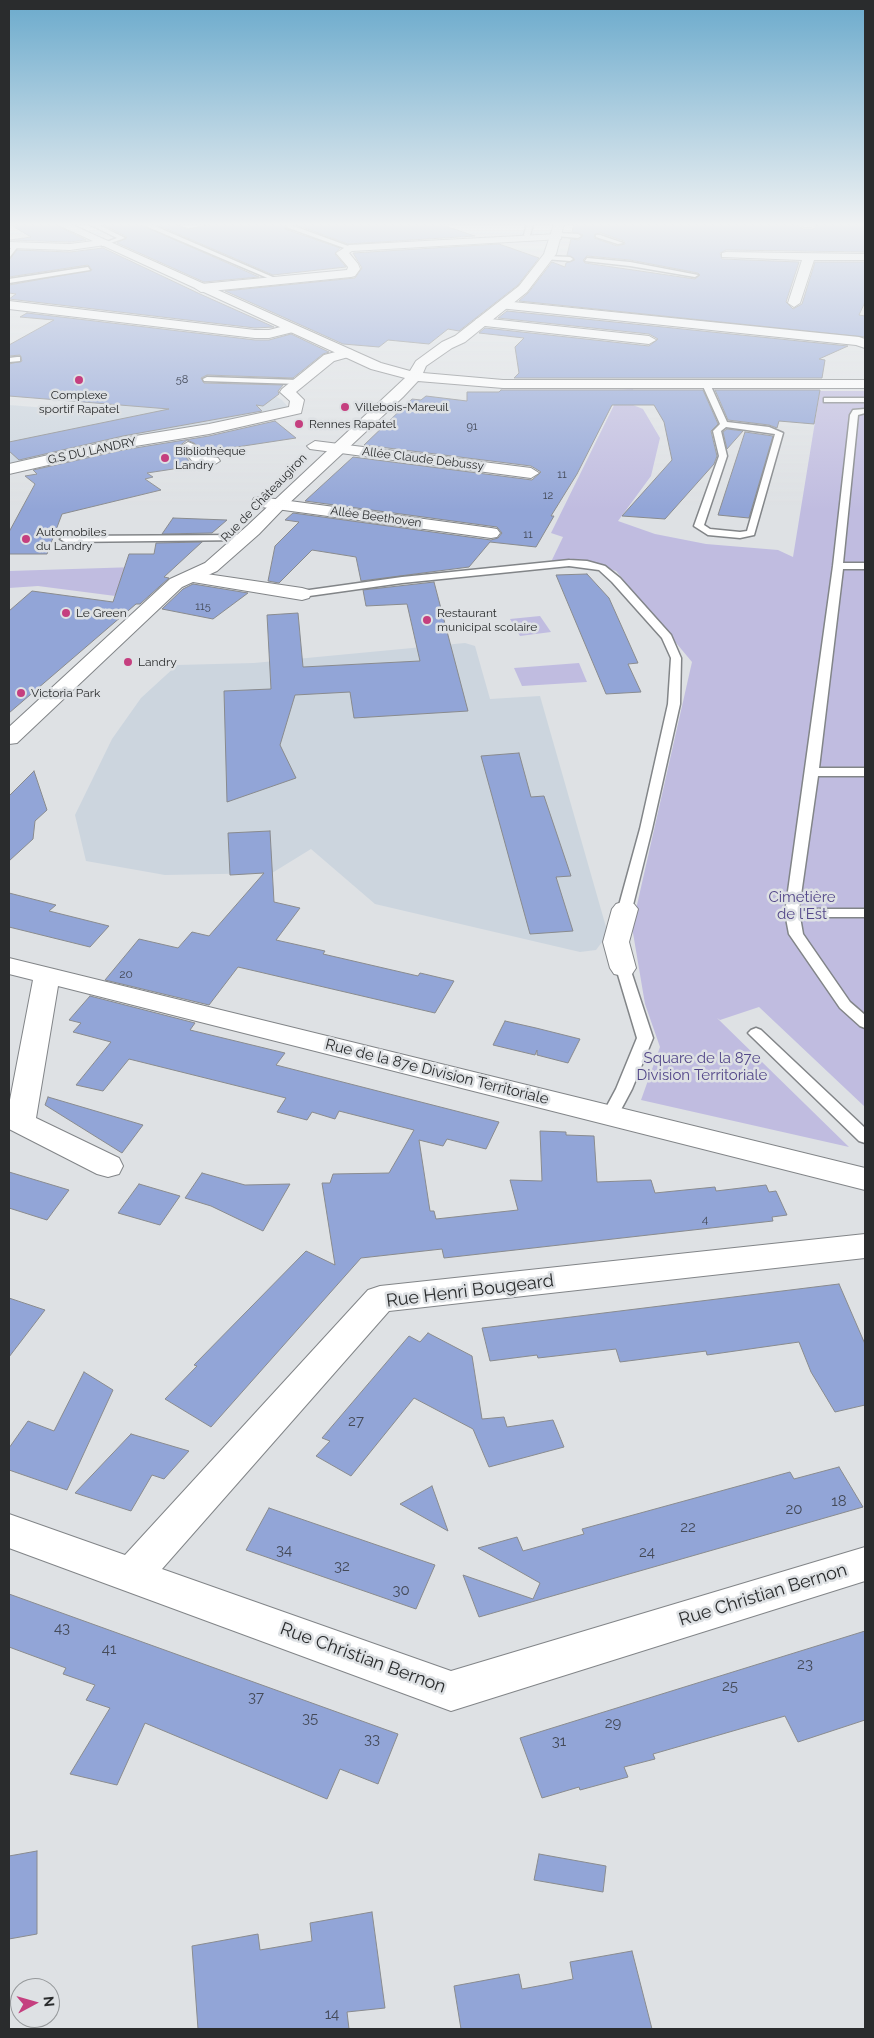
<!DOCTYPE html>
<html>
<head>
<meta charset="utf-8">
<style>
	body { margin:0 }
	#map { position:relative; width:874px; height:2038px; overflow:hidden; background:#dee1e4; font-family:Raleway,sans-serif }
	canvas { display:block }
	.frame { position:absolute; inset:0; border:10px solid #2a2c2d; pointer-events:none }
	.north { position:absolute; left:10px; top:1978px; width:50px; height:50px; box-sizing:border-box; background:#dee1e4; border:1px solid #96999b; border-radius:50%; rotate:84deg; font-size:14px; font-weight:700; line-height:20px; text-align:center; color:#2a2c2d }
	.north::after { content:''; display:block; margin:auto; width:18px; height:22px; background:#c53f7f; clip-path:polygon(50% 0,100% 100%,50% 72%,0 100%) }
</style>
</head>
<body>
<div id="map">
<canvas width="874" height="2038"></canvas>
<div class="frame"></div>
<div class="north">N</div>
</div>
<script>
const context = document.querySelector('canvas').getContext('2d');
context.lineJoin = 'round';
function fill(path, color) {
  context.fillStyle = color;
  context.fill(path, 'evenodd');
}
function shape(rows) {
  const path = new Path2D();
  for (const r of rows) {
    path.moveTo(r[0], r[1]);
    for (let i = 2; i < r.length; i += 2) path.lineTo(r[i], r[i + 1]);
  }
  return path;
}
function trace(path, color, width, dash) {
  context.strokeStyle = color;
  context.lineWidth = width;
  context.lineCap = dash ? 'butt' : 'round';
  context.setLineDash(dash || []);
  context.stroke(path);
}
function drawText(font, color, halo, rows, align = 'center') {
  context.font = font + ' Raleway,sans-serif';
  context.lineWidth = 5;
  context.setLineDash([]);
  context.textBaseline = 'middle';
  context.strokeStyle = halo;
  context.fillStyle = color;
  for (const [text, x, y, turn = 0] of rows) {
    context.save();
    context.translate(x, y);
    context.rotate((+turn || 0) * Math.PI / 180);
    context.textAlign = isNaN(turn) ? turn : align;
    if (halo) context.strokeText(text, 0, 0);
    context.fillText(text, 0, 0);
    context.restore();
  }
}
const built = shape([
	[265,390,282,400,290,409,9,467,9,405,98,412,149,397],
	[465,643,475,646,490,699,540,696,608,934,596,950,580,952,375,904,311,849,272,873,165,875,86,861,75,815,112,739,141,698,177,665,254,663]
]);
const green = shape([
	[633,389,633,405,643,409,660,438,651,476,618,521,655,534,706,544,778,550,793,557,820,391,865,391,865,1107,759,1007,720,1020,717,1018,849,1147,641,1100,660,1047,645,1004,632,927,692,662,616,571,598,565,551,562,563,537,551,533,619,395,617,390],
	[168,566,131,598,38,586,9,588,9,571],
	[540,616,551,632,520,636,510,619],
	[579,663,587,682,522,686,514,668]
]);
const building = shape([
	[9,224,54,224,86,240,70,242,10,240,31,237,9,224],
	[102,224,139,224,259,277,204,282,117,243,127,237,102,224],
	[155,224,175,224,187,229,216,224,286,224,285,229,340,248,335,254,346,267,273,275,155,224],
	[294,224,439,224,475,236,348,244,294,224],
	[574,224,796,224,803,229,813,229,819,224,865,224,865,252,726,250,720,253,722,259,799,262,786,302,793,309,802,304,815,262,865,262,865,302,859,315,865,316,865,337,519,301,528,293,552,262,565,267,566,263,575,260,567,255,571,239,579,240,583,235,572,232,574,224],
	[601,233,624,241,625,244,617,246,594,238,595,234,601,233],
	[587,256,630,260,698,273,700,275,695,279,585,263,583,260,587,256],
	[499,244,539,258,518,285,459,331,448,329,429,344,388,340,379,347,343,344,225,291,355,278,362,268,353,253,499,244],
	[103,248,200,294,274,327,255,328,9,299,16,294,9,293,9,285,92,270,88,265,9,277,9,260,17,250,70,252,103,248],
	[507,311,848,346,819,359,825,360,822,378,514,378,519,373,515,347,524,338,479,333,485,328,649,346,658,339,649,334,498,318,507,311],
	[27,313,255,340,269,340,291,334,329,352,323,354,293,378,207,375,201,378,204,383,283,385,278,391,279,394,263,406,256,405,262,411,123,436,19,460,9,451,9,442,169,409,9,396,9,364,22,361,20,355,9,356,9,345,54,320,20,317,27,313],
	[501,390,703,390,718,424,711,431,717,456,714,464,665,519,622,516,672,460,664,422,654,405,612,405,577,474,551,516,554,516,536,547,490,542,469,567,361,581,356,557,312,550,279,583,268,581,275,546,299,522,285,520,293,513,491,540,498,538,502,533,497,527,305,501,353,457,532,480,541,472,531,466,364,445,412,399,421,400,426,396,467,401,467,392,499,392,501,390],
	[715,390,820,390,814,424,779,421,777,428,769,425,728,420,715,390],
	[275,421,296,438,204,452,194,443,187,440,178,447,193,466,147,473,153,477,145,479,161,490,62,514,47,554,9,554,9,532,35,484,25,476,37,474,33,470,123,450,209,436,275,421],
	[727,429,743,431,727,449,723,432,727,429],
	[745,432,773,436,749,518,718,515,745,432],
	[173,518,227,520,212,533,162,534,173,518],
	[202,542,164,577,169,578,140,604,136,604,9,713,9,611,32,591,113,602,129,554,154,554,156,543,202,542],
	[587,574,609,598,638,663,628,664,641,692,606,694,556,575,587,574],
	[434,582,468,711,354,718,350,692,295,695,280,745,296,778,227,802,224,691,271,689,267,615,298,613,303,667,420,661,407,604,366,606,363,590,434,582],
	[193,584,248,593,213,619,162,609,183,589,193,584],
	[519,753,531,797,544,796,571,876,556,877,573,931,530,934,481,756,519,753],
	[34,771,47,810,35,821,33,839,9,861,9,796,34,771],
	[270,831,274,902,300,908,276,940,325,951,323,954,418,976,420,973,454,981,435,1013,238,967,209,1005,105,980,139,939,178,948,192,932,209,936,264,873,230,875,228,833,270,831],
	[9,893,56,905,49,911,109,926,90,947,9,927,9,893],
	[90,996,195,1023,190,1030,285,1053,276,1065,499,1122,486,1149,447,1139,443,1146,419,1140,430,1211,434,1211,436,1219,518,1210,510,1180,542,1181,540,1131,566,1132,566,1135,594,1136,597,1182,651,1180,655,1193,715,1187,716,1191,766,1185,769,1192,776,1191,787,1215,772,1217,773,1221,444,1258,442,1249,361,1258,211,1427,165,1399,197,1366,194,1365,306,1251,335,1265,322,1183,330,1183,333,1174,389,1173,414,1130,339,1111,335,1119,312,1112,307,1120,277,1112,286,1098,129,1059,103,1091,76,1085,111,1042,73,1032,81,1023,69,1020,90,996],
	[505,1021,536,1028,580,1039,568,1063,537,1055,537,1050,535,1055,493,1045,505,1021],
	[48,1097,143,1125,122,1153,45,1105,48,1097],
	[9,1172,69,1190,47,1220,9,1208,9,1172],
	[202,1173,245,1185,290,1184,263,1231,211,1206,185,1198,202,1173],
	[139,1184,180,1196,160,1225,118,1213,139,1184],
	[839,1284,865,1344,865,1405,835,1412,811,1372,799,1342,707,1355,706,1351,620,1362,616,1349,538,1358,537,1355,490,1361,482,1328,839,1284],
	[9,1298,45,1310,9,1357,9,1298],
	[428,1333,472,1356,482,1419,504,1417,507,1427,553,1420,564,1447,489,1467,473,1429,414,1398,351,1476,316,1456,330,1441,322,1438,409,1336,420,1342,428,1333],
	[84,1372,113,1390,67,1490,9,1470,9,1448,28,1421,54,1431,84,1372],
	[131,1434,189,1451,164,1479,152,1475,131,1511,75,1493,131,1434],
	[839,1467,863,1507,479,1617,463,1575,533,1599,540,1583,478,1548,517,1537,523,1551,584,1534,582,1529,790,1472,794,1479,839,1467],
	[432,1486,448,1531,400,1504,432,1486],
	[269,1508,435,1565,416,1609,246,1550,269,1508],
	[9,1594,398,1734,378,1784,340,1769,327,1799,145,1723,117,1785,70,1774,110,1708,86,1700,95,1685,63,1674,66,1668,9,1647,9,1594],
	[865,1631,865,1720,798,1742,785,1716,653,1754,655,1759,624,1767,628,1777,580,1790,579,1787,542,1798,520,1738,865,1631],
	[37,1851,37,1934,9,1939,9,1856,37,1851],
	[539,1854,606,1866,603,1892,534,1880,539,1854],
	[372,1912,385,2008,347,2012,349,2029,198,2029,192,1946,258,1934,260,1950,312,1941,310,1923,372,1912],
	[632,1951,652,2029,461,2029,454,1986,519,1974,522,1989,549,1984,573,1979,570,1962,632,1951]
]);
const lane = shape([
	[89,224,97,224,125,238,102,246,102,244,117,238,89,224],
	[141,224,150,224,282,281,277,282,141,224],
	[288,224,351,247,352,248,347,249,286,227,288,224],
	[527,224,533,224,530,235,533,240,529,240,524,235,527,224],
	[558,233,578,234,581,236,578,238,556,236,558,233],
	[596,235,600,235,623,243,618,244,596,237,596,235],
	[14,244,19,245,9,258,9,251,14,244],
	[547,256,570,257,573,259,570,261,545,259,547,256],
	[587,258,630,262,698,275,695,277,630,266,585,261,587,258],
	[88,267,90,270,9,283,9,279,88,267],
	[17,357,20,357,20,361,9,362,9,358,17,357],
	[207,377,299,380,303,382,299,384,204,381,203,379,207,377],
	[706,382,710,384,727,422,769,427,783,433,754,535,740,538,708,535,694,526,719,456,713,431,720,424,702,384,706,382],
	[726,427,775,434,747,531,740,532,710,529,704,525,727,456,721,431,726,427],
	[827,398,865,398,865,402,824,402,824,398,827,398],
	[865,409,865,413,858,415,843,563,865,563,865,569,843,569,819,768,865,768,865,776,818,776,799,909,865,909,865,917,800,917,803,934,850,1002,865,1015,865,1028,860,1026,840,1008,789,934,785,913,833,566,850,415,853,410,865,409],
	[248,535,250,537,245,540,65,542,60,539,65,536,248,535],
	[569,560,587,561,605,566,620,578,671,635,681,658,680,704,652,829,632,909,625,913,618,909,640,829,668,704,671,658,662,638,612,582,599,570,569,566,402,583,302,597,297,594,302,591,402,577,569,560],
	[623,964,630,968,653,1038,632,1089,616,1119,610,1120,604,1119,602,1115,616,1089,637,1038,616,968,623,964],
	[756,1028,761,1030,865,1128,865,1143,859,1141,751,1036,748,1033,751,1030,756,1028]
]);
const street = shape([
	[798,224,817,224,812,227,803,227,798,224],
	[557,234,561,235,561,239,352,251,349,253,358,264,360,269,355,276,351,277,201,292,195,288,201,284,347,270,348,267,336,253,349,245,557,234],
	[101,240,107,243,105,245,70,250,9,248,9,242,70,244,101,240],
	[726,252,865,254,865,260,814,260,800,303,794,307,788,303,802,260,722,257,722,253,726,252],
	[9,301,255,330,269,330,292,324,299,328,297,331,269,338,255,338,9,309,9,301],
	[503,301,859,337,865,339,865,348,856,345,499,308,497,305,503,301],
	[481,318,649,336,656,340,649,344,476,325,475,322,476,319,481,318],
	[347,349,352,350,354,353,352,356,334,361,296,392,304,400,301,413,209,434,123,448,9,474,9,464,123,438,209,424,289,407,290,401,280,392,282,389,324,355,347,349],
	[315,441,531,468,539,473,531,478,310,449,307,446,315,441],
	[188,442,193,444,205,456,218,458,220,461,212,466,195,464,180,447,188,442],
	[260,497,491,528,497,529,500,533,497,537,491,538,254,506,252,502,254,498,260,497],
	[193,572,302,588,309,590,311,594,309,598,302,600,187,581,184,577,187,573,193,572],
	[625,901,634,904,638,909,629,942,636,968,632,974,623,976,614,974,610,968,603,942,612,909,616,904,625,901],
	[9,958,865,1168,865,1190,58,986,36,1118,119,1158,123,1166,119,1174,108,1177,97,1174,9,1129,9,1105,33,980,9,974,9,958],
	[865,1234,865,1258,389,1311,162,1569,451,1671,865,1547,865,1581,451,1711,9,1548,9,1514,125,1555,368,1290,380,1286,865,1234]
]);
const secondary = shape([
	[56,224,70,224,381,363,410,371,416,361,442,342,455,336,519,286,544,254,554,224,564,224,556,254,527,292,465,342,452,348,426,366,423,373,503,380,865,380,865,388,503,388,418,381,403,397,285,507,259,534,217,571,182,587,17,743,9,744,9,727,170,579,205,563,247,526,405,378,371,369,56,224]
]);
const markers = [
	[79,380,5,"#c53f7f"],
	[345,407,5,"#c53f7f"],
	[299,424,5,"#c53f7f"],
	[165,458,5,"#c53f7f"],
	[26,539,5,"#c53f7f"],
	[66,613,5,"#c53f7f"],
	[427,620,5,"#c53f7f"],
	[128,662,5,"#c53f7f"],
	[21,693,5,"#c53f7f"]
];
const farNumbernames = [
	["58",182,380],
	["91",472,427],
	["11",562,475],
	["12",548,496],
	["11",528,535],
	["115",203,607]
];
const farPoinames = [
	["Complexe",79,395,"center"],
	["sportif Rapatel",79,409,"center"],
	["Villebois-Mareuil",355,407],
	["Rennes Rapatel",309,424],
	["Bibliothèque",175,451],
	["Landry",175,465],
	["Automobiles",36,532],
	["du Landry",36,546],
	["Le Green",76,613],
	["Restaurant",437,613],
	["municipal scolaire",437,627],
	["Landry",138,662],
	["Victoria Park",31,693]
];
const farStreetnames = [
	["G.S DU LANDRY",92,451,-12],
	["Allée Claude Debussy",423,459,7],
	["Rue de Châteaugiron",264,498,-46],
	["Allée Beethoven",376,517,8]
];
const numberNames = [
	["20",126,974],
	["4",705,1219]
];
const parkNames = [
	["Cimetière",802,897],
	["de l'Est",802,914],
	["Square de la 87e",702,1058],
	["Division Territoriale",702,1075]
];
const streetNames = [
	["Rue de la 87e Division Territoriale",437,1072,14]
];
const nearNumbernames = [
	["27",356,1421],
	["18",839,1501],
	["20",794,1509],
	["22",688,1527],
	["34",284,1550],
	["24",647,1552],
	["32",342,1566],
	["30",401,1590],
	["43",62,1628],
	["41",109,1649],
	["23",805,1664],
	["25",730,1686],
	["37",256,1697],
	["35",310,1718],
	["29",613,1723],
	["33",372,1739],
	["31",559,1741],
	["14",332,2014]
];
const nearStreetnames = [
	["Rue Henri Bougeard",470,1291,-7],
	["Rue Christian Bernon",763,1595,-17],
	["Rue Christian Bernon",363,1658,20]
];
fill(built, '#ccd5de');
fill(green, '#c0bce0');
fill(building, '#92a5d7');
trace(building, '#898b8e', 1);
trace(lane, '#828588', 3);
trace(street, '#828588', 2);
trace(secondary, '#828588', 2);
fill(lane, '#fff');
fill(street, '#fff');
fill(secondary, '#fff');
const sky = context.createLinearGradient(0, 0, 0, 510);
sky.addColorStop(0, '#6baacc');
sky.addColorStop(0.44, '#f0f2f3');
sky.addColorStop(1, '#f0f2f300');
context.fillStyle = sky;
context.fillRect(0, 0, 874, 510);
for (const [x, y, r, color] of markers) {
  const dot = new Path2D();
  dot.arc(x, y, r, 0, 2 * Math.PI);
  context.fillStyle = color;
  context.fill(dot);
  trace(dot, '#dee1e4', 2);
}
drawText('11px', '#444a58', null, farNumbernames);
drawText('12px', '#2a2c2d', '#dee1e4', farPoinames, 'left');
drawText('12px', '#2a2c2d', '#dee1e4', farStreetnames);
drawText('12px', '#444a58', null, numberNames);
drawText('15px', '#534789', '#dee1e4', parkNames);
drawText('15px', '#2a2c2d', '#dee1e4', streetNames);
drawText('15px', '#444a58', null, nearNumbernames);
drawText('18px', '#2a2c2d', '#dee1e4', nearStreetnames);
</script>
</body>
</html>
